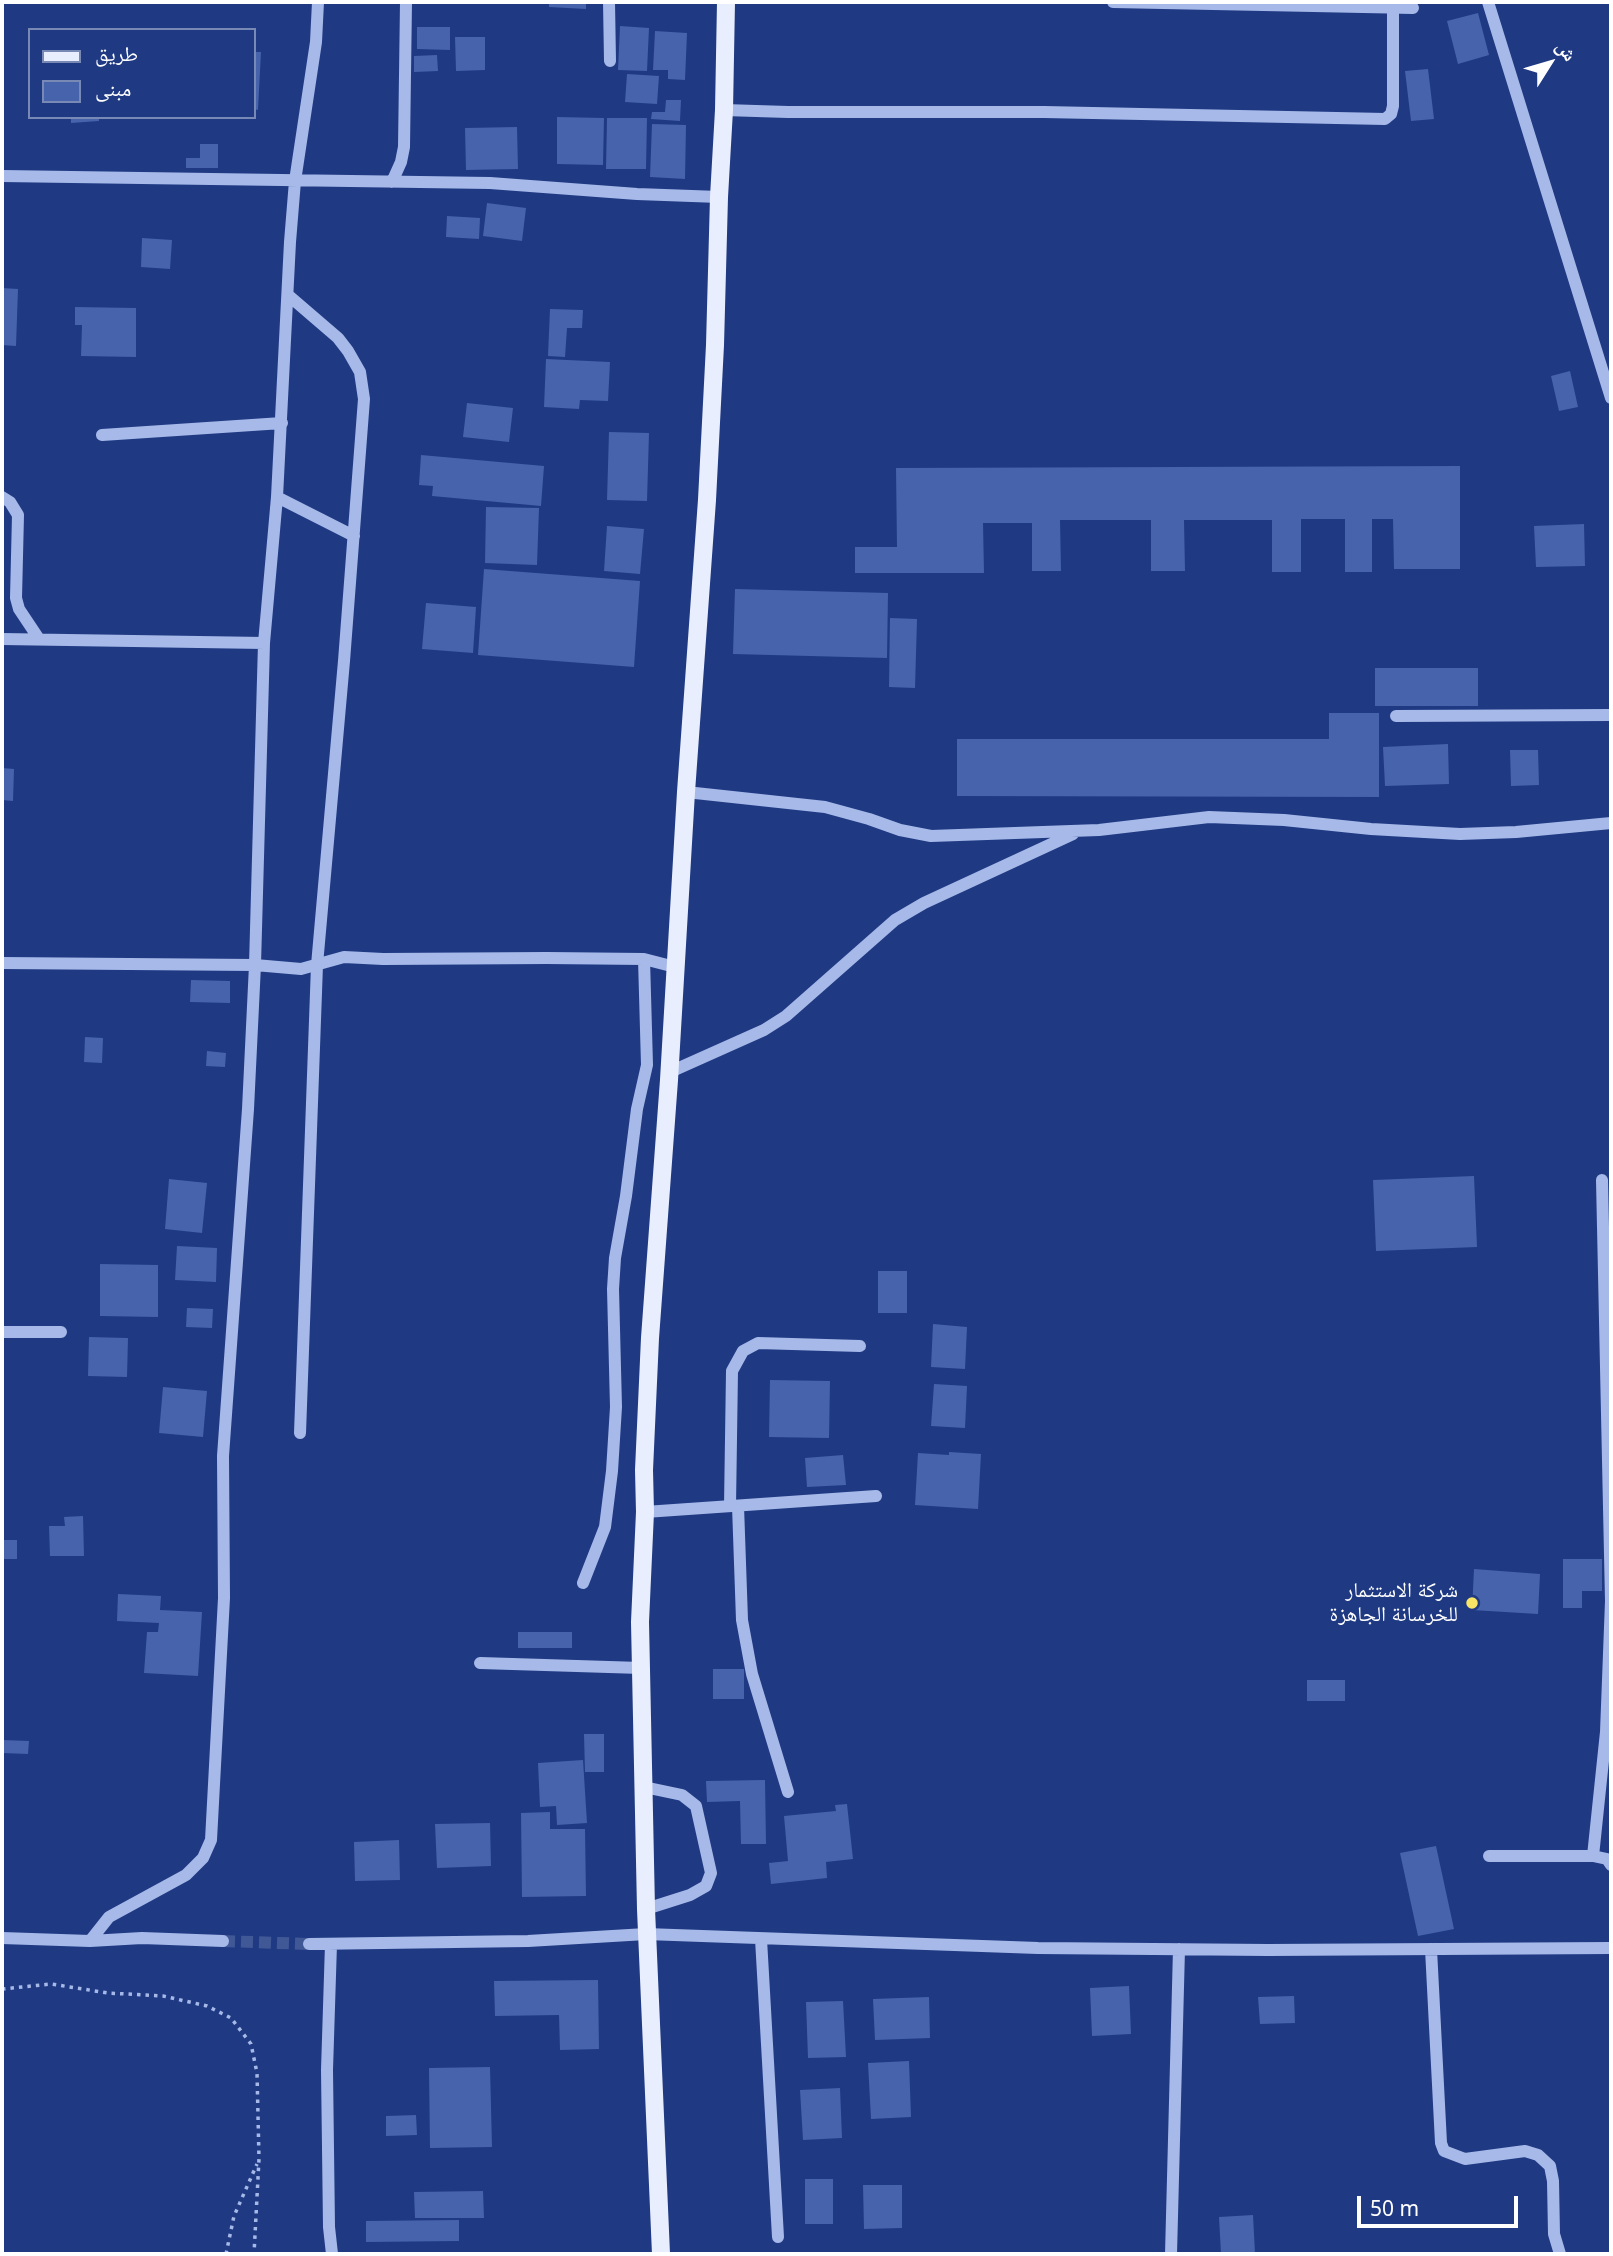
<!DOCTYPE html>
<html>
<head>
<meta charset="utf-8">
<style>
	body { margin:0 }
	#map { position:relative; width:1613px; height:2256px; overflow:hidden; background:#1f3a83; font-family:"Noto Sans","Noto Naskh Arabic",sans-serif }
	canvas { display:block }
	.frame { position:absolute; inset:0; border:4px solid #fff; pointer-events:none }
	.legend { position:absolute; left:28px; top:28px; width:228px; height:91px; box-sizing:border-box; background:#1f3a83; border:2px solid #7989b5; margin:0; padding:9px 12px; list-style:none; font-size:21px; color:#fff }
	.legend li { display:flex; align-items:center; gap:14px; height:35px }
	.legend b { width:35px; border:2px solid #7989b5 }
	.north { position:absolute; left:1515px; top:28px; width:70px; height:70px; -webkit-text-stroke:5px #1f3a83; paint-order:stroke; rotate:53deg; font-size:19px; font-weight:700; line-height:28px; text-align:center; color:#fff }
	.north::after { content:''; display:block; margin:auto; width:24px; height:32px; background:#fff; clip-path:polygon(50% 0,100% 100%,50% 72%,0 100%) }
	.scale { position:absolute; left:1357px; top:2196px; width:161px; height:32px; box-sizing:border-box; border:4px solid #fff; border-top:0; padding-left:9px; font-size:21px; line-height:24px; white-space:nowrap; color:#fff; -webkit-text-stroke:5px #1f3a83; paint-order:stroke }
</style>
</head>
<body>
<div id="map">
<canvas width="1613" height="2256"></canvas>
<div class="frame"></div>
<ul class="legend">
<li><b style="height:9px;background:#e9eefe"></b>طريق</li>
<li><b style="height:19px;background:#4763ac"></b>مبنى</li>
</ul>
<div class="north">ش</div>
<div class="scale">50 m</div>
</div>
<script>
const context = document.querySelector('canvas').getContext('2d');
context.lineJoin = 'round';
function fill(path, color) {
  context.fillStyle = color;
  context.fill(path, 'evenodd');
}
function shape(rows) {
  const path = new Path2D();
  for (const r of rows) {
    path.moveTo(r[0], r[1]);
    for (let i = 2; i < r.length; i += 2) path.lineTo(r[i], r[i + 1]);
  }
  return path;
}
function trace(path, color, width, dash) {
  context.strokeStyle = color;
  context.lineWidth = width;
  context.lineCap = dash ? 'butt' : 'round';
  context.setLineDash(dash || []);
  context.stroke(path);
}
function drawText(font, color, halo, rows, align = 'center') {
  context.font = font + ' "Noto Sans","Noto Naskh Arabic",sans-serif';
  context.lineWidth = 5;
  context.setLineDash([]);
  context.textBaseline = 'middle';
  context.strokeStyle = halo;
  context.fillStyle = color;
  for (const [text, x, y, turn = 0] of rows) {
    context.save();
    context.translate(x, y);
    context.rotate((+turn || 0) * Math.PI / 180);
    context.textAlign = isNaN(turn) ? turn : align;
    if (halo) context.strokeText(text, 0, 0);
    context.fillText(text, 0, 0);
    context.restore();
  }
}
const building = shape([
	[549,2,586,2,586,9,549,7],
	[1478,13,1489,55,1458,64,1447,21],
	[620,26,649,28,647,71,618,70],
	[417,27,450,27,450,50,417,49],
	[655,31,687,33,685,80,668,79,668,70,653,70],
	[455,37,485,37,485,70,456,71],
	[254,52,261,52,258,110,254,109],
	[437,55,438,71,414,72,414,56],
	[1428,69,1434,119,1411,121,1405,71],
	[627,74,659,76,657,104,625,102],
	[666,100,681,100,680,121,651,119,652,112,665,112],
	[71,117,99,117,99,121,71,123],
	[557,117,604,118,603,165,557,164],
	[607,118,647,118,646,169,606,169],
	[652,124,686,125,685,179,650,177],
	[517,127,518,169,466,170,465,128],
	[200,144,218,144,218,168,186,168,186,158,200,158],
	[487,203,526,208,522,241,483,236],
	[447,216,480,218,479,239,446,237],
	[142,238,172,240,170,269,141,267],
	[2,288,18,289,16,346,2,345],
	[75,307,136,308,136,357,81,356,82,325,75,325],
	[550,309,583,310,582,328,567,328,565,357,548,356],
	[546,359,610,362,608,401,580,400,579,409,544,407],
	[1570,371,1578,407,1559,411,1551,376],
	[467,403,513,408,509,442,463,437],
	[609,432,649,433,647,501,607,500],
	[421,455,544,466,541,506,432,496,433,486,419,485],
	[1460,466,1460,569,1394,569,1393,519,1372,519,1372,572,1345,572,1345,519,1301,519,1301,572,1272,572,1272,520,1184,520,1185,571,1151,571,1151,520,1060,520,1061,571,1032,571,1032,523,983,523,984,573,855,573,855,547,897,547,896,468],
	[486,507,539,508,537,565,485,563],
	[1584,524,1585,566,1536,567,1534,526],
	[607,526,644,529,640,574,604,571],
	[484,569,640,581,634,667,478,655],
	[735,589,888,593,887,658,733,654],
	[426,603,476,607,473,653,422,649],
	[890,618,917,619,915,688,889,687],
	[1375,668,1478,668,1478,706,1375,706],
	[1329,713,1379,713,1379,797,957,796,957,739,1329,739],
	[1448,744,1449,784,1385,786,1383,747],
	[1510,750,1538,750,1539,785,1511,786],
	[2,768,14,769,13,801,2,800],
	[191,980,230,981,230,1003,190,1002],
	[85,1037,103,1038,102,1063,84,1062],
	[207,1051,226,1053,225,1067,206,1066],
	[1474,1176,1477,1247,1376,1251,1373,1180],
	[169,1179,207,1183,202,1233,165,1229],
	[177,1246,217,1248,216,1282,175,1280],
	[100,1264,158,1265,158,1317,100,1316],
	[878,1271,907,1271,907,1313,878,1313],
	[187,1308,213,1309,212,1328,186,1327],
	[933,1324,967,1327,965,1369,931,1367],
	[89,1337,128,1338,127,1377,88,1376],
	[770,1380,830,1381,829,1438,769,1437],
	[934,1384,967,1386,965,1428,931,1426],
	[163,1387,207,1391,203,1437,159,1433],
	[949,1452,981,1454,978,1509,915,1505,918,1453,949,1455],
	[843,1455,846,1485,807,1487,805,1458],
	[83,1516,84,1556,50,1556,49,1526,65,1526,64,1517],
	[2,1540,17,1540,17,1559,2,1559],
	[1563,1559,1602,1559,1602,1591,1582,1591,1582,1608,1563,1608],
	[1474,1569,1540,1574,1538,1614,1472,1610],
	[118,1594,161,1596,160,1610,202,1612,198,1676,144,1673,147,1632,158,1632,159,1623,117,1621],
	[518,1632,572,1632,572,1648,518,1648],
	[713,1669,744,1669,744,1699,713,1699],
	[1307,1680,1345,1680,1345,1701,1307,1701],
	[584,1734,604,1734,604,1772,585,1772],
	[2,1740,29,1741,28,1754,2,1753],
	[583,1760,587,1823,557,1825,556,1806,540,1807,538,1763],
	[765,1780,766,1844,741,1844,740,1801,707,1802,706,1781],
	[847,1804,853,1859,826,1862,827,1878,771,1884,769,1863,788,1861,784,1816,836,1811,835,1805],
	[550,1812,550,1829,585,1829,586,1896,522,1897,521,1813],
	[490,1823,491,1866,437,1868,435,1824],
	[399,1840,400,1880,355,1881,354,1842],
	[1436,1846,1454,1929,1418,1936,1400,1853],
	[598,1980,599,2049,560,2050,559,2015,495,2016,494,1981],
	[1129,1986,1131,2034,1092,2036,1090,1988],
	[1294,1996,1295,2023,1260,2024,1258,1997],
	[929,1997,930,2038,875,2040,873,1999],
	[843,2001,846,2057,808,2058,806,2002],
	[909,2061,911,2117,871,2119,868,2063],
	[490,2067,492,2147,430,2148,429,2068],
	[840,2088,842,2138,803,2140,800,2090],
	[416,2115,417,2135,386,2136,386,2116],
	[805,2179,833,2179,833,2224,805,2224],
	[863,2185,902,2185,902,2228,864,2229],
	[483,2191,484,2218,415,2218,414,2192],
	[1253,2215,1255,2254,1221,2254,1219,2217],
	[459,2220,459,2241,366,2242,366,2221]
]);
const minorTunnel = shape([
	[223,1941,309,1944]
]);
const path = shape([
	[2,1989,51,1984,108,1993,163,1996,207,2006,231,2018,251,2044,257,2073,259,2159,254,2254],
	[226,2254,234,2216,257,2164]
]);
const minor = shape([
	[609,2,610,61],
	[1113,2,1413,8],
	[1488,2,1611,398],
	[724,110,788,112,1044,112,1385,119,1391,114,1393,106,1393,8],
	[2,176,490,183,637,194,719,197],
	[392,182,401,162,404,147,406,2],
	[288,295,338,338,348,351,360,372,364,399,344,661,317,965,300,1433],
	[102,435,282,423],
	[2,497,10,502,18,515,16,598,19,609,39,639],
	[277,497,354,536],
	[2,639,264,643],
	[1396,716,1611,715],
	[686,792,825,807,869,819,900,830,931,836,1099,830,1209,817,1284,820,1371,829,1460,834,1516,832,1611,823],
	[2,963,255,965,301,969,344,957,383,959,547,958,644,959,675,967],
	[670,1072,764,1030,786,1016,895,920,924,903,1073,834],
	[2,1332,61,1332],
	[730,1506,732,1371,743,1351,758,1343,860,1346],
	[738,1506,742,1620,752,1674,788,1792],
	[645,1512,876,1496],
	[583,1583,605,1527,612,1471,616,1407,613,1289,615,1258,626,1196,637,1109,647,1065,644,959],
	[480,1663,641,1668],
	[644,1787,682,1795,696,1806,711,1873,706,1886,690,1895,646,1909],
	[1489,1856,1593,1856,1607,1859,1611,1865],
	[1593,1856,1606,1732,1611,1601,1602,1180],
	[2,1938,90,1941,142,1938,223,1941],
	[761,1939,778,2237],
	[90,1941,109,1917,186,1875,203,1858,211,1840,224,1598,223,1456,248,1109,255,965,264,643,277,497,290,242,295,181,316,42,318,2],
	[309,1944,528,1941,646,1934,1038,1948,1268,1950,1611,1948],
	[331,1944,327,2070,329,2227,332,2254],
	[1431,1949,1441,2143,1444,2151,1465,2159,1525,2151,1538,2155,1550,2166,1553,2181,1554,2234,1560,2254],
	[1171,2254,1179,1949]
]);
const major = shape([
	[661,2254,646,1909,640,1622,645,1512,644,1470,650,1338,669,1080,686,792,707,500,715,345,719,197,724,110,726,2]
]);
const markers = [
	[1472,1603,7,"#f8e565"]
];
const poiNames = [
	["شركة الاستثمار",1458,1591],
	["للخرسانة الجاهزة",1458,1615]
];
fill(building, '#4763ac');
trace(minorTunnel, '#415896', 12, [12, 6]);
trace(path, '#a6b9e9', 3.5, [3.5, 5]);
trace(minor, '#a6b9e9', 12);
trace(major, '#e9eefe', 18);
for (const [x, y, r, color] of markers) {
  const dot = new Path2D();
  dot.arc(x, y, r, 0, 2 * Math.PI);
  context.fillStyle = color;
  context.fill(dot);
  trace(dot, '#1f3a83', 2.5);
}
drawText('21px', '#fff', '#1f3a83', poiNames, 'right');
</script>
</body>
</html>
